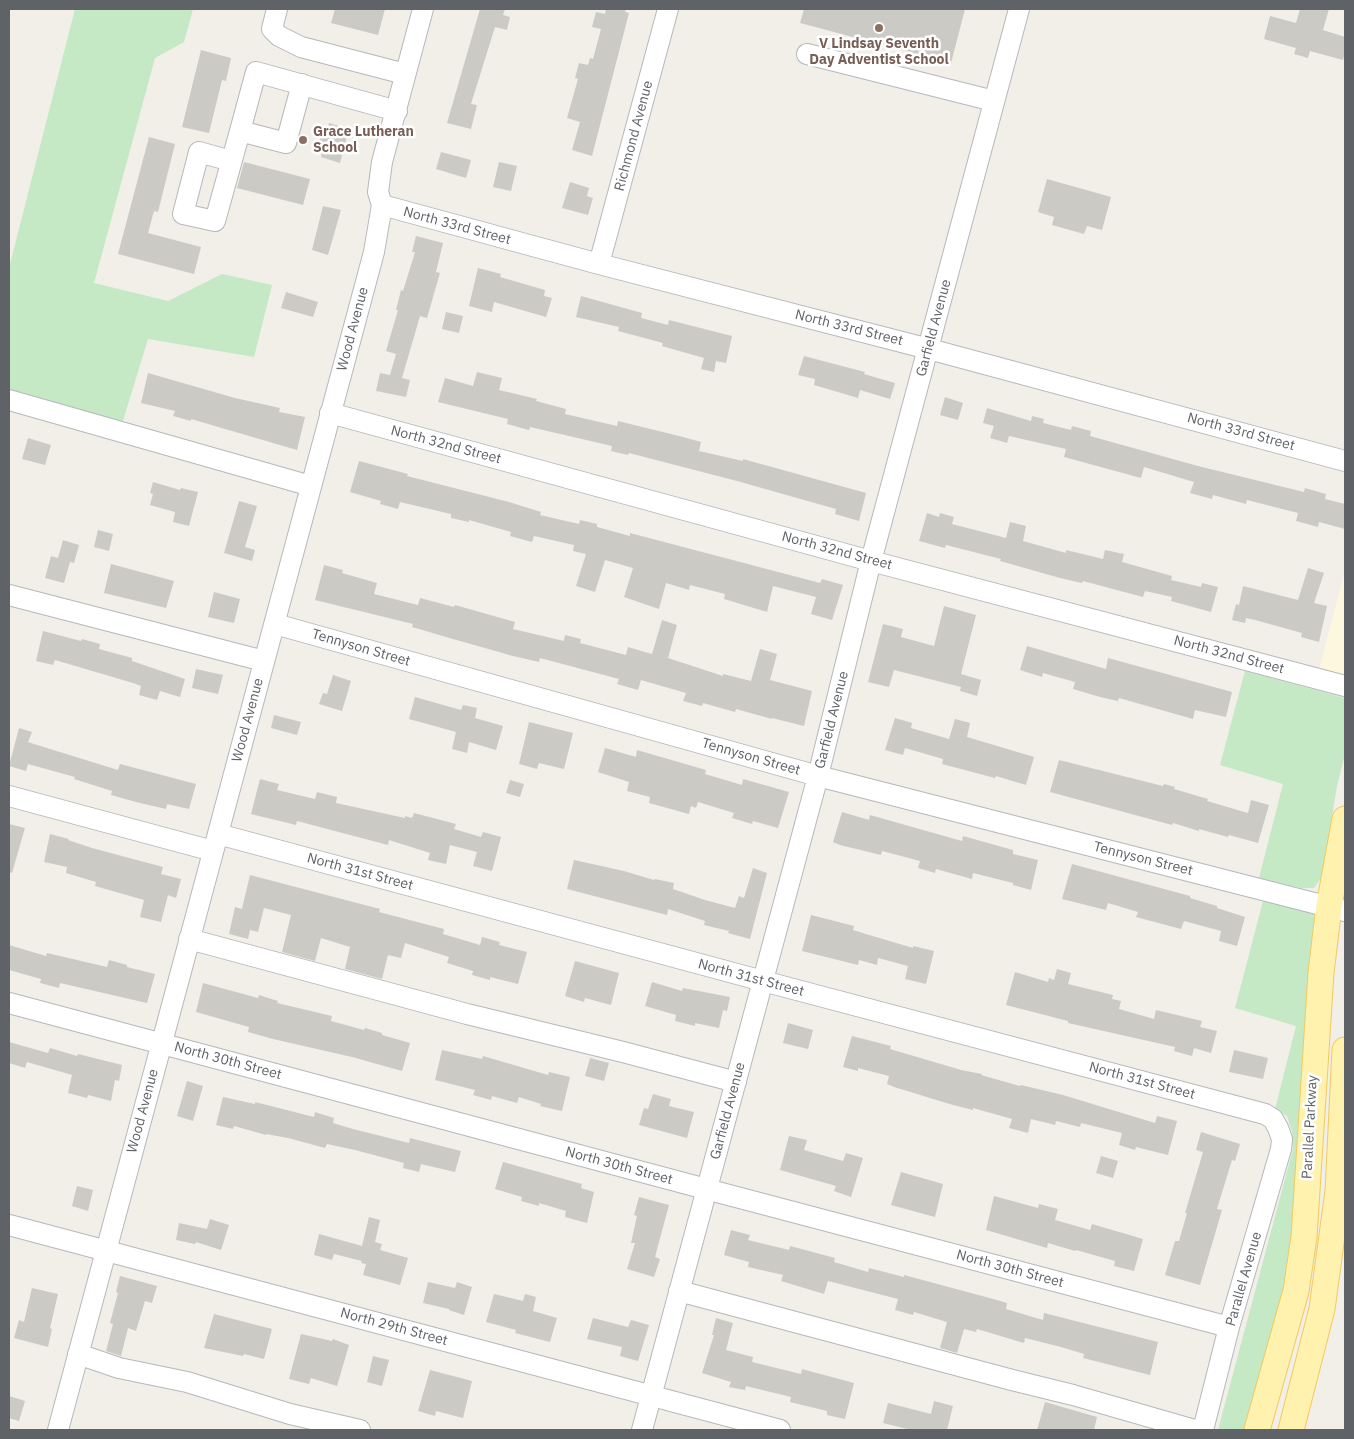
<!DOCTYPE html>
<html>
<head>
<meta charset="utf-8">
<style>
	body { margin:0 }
	#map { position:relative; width:1354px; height:1439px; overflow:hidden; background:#f1efe8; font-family:"IBM Plex Sans",sans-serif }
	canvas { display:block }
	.frame { position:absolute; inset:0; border:10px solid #5f6368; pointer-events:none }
</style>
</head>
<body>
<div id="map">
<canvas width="1354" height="1439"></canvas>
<div class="frame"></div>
</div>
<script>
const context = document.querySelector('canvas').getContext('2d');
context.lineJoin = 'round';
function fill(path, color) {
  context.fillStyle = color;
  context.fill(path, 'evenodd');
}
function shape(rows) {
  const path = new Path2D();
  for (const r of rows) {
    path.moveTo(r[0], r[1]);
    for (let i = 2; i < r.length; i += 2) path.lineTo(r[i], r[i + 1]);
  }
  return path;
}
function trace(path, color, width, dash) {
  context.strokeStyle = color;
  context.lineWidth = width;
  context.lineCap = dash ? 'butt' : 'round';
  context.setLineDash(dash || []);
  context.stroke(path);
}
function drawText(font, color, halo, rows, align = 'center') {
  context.font = font + ' "IBM Plex Sans",sans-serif';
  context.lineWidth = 5;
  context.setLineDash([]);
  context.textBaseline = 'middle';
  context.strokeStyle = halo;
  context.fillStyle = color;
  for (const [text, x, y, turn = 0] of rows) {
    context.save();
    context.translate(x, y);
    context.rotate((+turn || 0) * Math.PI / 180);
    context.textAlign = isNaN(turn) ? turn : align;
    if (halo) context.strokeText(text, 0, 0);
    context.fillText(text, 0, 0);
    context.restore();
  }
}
const commercial = shape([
	[1345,571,1345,675,1319,669]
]);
const green = shape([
	[75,9,193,9,184,42,155,58,94,283,168,301,222,274,272,285,254,357,148,339,122,424,9,392,9,268],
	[1245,671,1345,698,1345,754,1337,786,1322,877,1314,888,1301,888,1259,878,1283,784,1220,765],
	[1263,901,1306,911,1315,915,1318,924,1294,1246,1287,1289,1249,1430,1218,1430,1293,1149,1292,1132,1287,1116,1275,1109,1296,1026,1235,1008]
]);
const building = shape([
	[335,9,385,9,378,35,331,23],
	[480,9,505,9,503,15,510,17,507,30,495,27,471,104,477,105,471,129,447,123],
	[606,9,626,9,625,12,629,13,592,156,572,150,580,122,567,118,578,79,575,78,579,63,588,65,590,58,593,59,601,29,592,27,596,12,605,14],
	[804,9,965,9,951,63,800,23],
	[1300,9,1329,9,1323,30,1345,37,1345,52,1343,60,1310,51,1308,58,1294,54,1296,48,1264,39,1270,16,1296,23],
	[201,50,231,58,226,81,222,80,209,133,182,127],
	[329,123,349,129,340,163,321,157,323,147,318,146,322,133,326,134],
	[149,137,175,144,158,212,154,211,148,233,201,247,194,274,118,254],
	[441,152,471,160,466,178,436,169],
	[244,162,310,179,303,205,237,188],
	[499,162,517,166,511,191,493,187],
	[1047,179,1111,197,1102,230,1087,226,1084,234,1052,225,1054,217,1038,212],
	[570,182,589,188,587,196,593,198,588,215,562,208],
	[323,206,341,210,328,255,312,250],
	[416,236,443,243,436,272,440,273,427,318,420,316,402,378,410,380,406,397,376,391,380,373,390,375,396,354,386,351,398,310,396,310,401,290,403,291,415,252,412,252],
	[478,268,501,274,500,277,545,290,544,296,552,298,546,317,494,302,492,312,469,306],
	[286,292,318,302,313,317,281,308],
	[581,296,642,313,641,318,668,325,669,320,732,336,726,363,716,361,714,372,701,369,704,358,662,346,663,343,618,331,619,327,576,317],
	[446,312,463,316,459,333,442,329],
	[804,356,865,372,864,374,895,383,890,399,860,390,858,398,814,385,815,379,798,375],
	[477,372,502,378,499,390,537,399,536,401,566,409,565,414,617,426,618,421,683,437,701,442,699,451,743,461,743,459,866,493,859,521,835,514,836,509,737,481,629,453,628,455,611,451,612,446,530,427,529,430,507,424,508,419,438,402,445,378,473,386],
	[148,373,235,398,280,408,279,412,305,417,297,450,191,419,191,421,173,416,175,411,141,403],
	[945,397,963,403,958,420,940,415],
	[987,408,1031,421,1032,416,1044,419,1043,423,1071,430,1072,426,1091,431,1090,436,1198,466,1304,492,1305,488,1326,494,1325,499,1345,504,1345,529,1319,522,1318,527,1296,521,1298,513,1247,500,1246,504,1213,495,1212,499,1190,493,1194,482,1144,467,1141,478,1064,457,1066,449,1009,436,1007,443,990,438,994,426,983,423],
	[28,438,51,445,45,465,22,459],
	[359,461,408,474,407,476,509,502,541,512,540,515,579,524,580,520,597,524,597,527,630,536,630,533,820,583,822,579,843,585,832,620,811,614,816,597,773,586,767,612,724,599,725,594,690,585,689,590,666,583,659,609,624,597,633,568,605,560,595,592,576,586,586,554,573,551,574,545,534,536,532,542,510,536,511,532,469,520,469,522,451,518,451,514,400,502,398,509,380,504,381,501,350,492],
	[153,482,180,490,181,488,198,492,189,526,173,522,175,512,150,505,153,494,150,493],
	[239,501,257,506,245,547,255,550,252,561,224,553],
	[927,513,939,517,940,513,954,517,952,524,1006,538,1010,522,1026,526,1023,541,1066,553,1066,550,1103,559,1105,550,1124,554,1122,562,1172,576,1171,580,1201,587,1202,583,1218,587,1211,612,1171,601,1172,597,1145,591,1143,597,1083,581,1082,583,1060,578,1000,561,1001,559,946,545,945,548,919,541],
	[98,530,113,534,109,551,94,547],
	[63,540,79,545,74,563,70,562,64,583,45,578,51,556,58,558],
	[111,564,174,581,166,608,104,593],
	[324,565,343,570,342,573,377,583,374,594,418,605,420,598,454,607,455,605,515,622,513,629,564,641,565,635,581,639,580,643,626,655,628,647,652,654,662,620,677,625,668,658,723,676,723,674,751,681,760,649,777,654,770,680,812,691,804,726,772,718,772,719,736,709,735,712,703,703,702,706,683,701,686,693,641,680,638,690,617,684,619,679,540,658,539,662,513,656,446,637,412,627,413,624,315,600],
	[1308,568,1324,573,1314,603,1327,606,1319,642,1301,637,1302,633,1255,620,1246,618,1245,623,1232,620,1236,604,1239,605,1243,586,1298,600],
	[214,592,240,599,234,623,208,617],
	[944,606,976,615,961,674,981,680,977,696,960,691,961,687,894,670,889,687,868,682,883,624,903,629,901,637,934,646],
	[43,631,81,641,82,639,100,644,99,649,132,658,132,661,185,679,180,697,160,691,157,700,139,695,141,686,133,683,55,660,53,665,36,661],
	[1027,646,1106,669,1108,658,1232,692,1226,717,1195,710,1193,719,1119,698,1118,701,1100,697,1073,689,1075,682,1043,673,1042,677,1020,670],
	[196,669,223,675,218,694,192,688],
	[333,675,351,681,342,711,319,704,323,693,327,694],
	[415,697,461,710,463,705,477,708,475,718,503,726,496,750,469,742,467,753,452,749,456,732,409,719],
	[274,715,301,722,297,735,271,728],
	[895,718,912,723,911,728,949,739,955,719,970,723,967,737,1034,757,1026,785,996,776,995,778,942,764,943,759,905,748,903,755,885,750],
	[529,722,573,733,564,769,539,763,537,769,519,764],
	[19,728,32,732,28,742,34,744,118,770,120,764,196,784,189,809,167,804,166,809,136,802,111,795,112,791,74,779,75,777,28,764,26,771,9,766],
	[605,748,636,757,637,750,706,770,705,774,742,785,743,779,789,792,778,828,753,821,752,824,732,818,734,813,698,802,696,808,691,806,689,814,649,803,650,797,627,791,629,782,598,772],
	[1059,760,1163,786,1164,784,1175,787,1174,789,1208,799,1207,801,1248,813,1251,800,1269,805,1258,843,1229,835,1228,837,1199,829,1199,831,1173,823,1172,825,1050,792],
	[260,779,279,784,277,790,315,799,317,792,337,797,336,803,405,818,405,816,412,818,414,813,456,824,454,829,481,837,483,832,501,837,492,871,473,866,477,852,450,845,446,864,428,860,430,853,389,840,388,845,297,821,296,825,251,814],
	[510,780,524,784,520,797,506,793],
	[842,812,869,820,870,815,962,841,963,836,1013,850,1013,854,1038,860,1031,890,1013,885,1013,883,973,873,972,879,936,869,935,873,918,868,920,861,882,851,881,855,840,845,833,842],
	[9,824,25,828,12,873,9,872],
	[50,834,69,839,68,840,92,848,163,867,161,874,181,879,176,898,168,895,161,922,140,917,144,900,95,886,96,882,66,873,67,867,44,862],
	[574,860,624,871,654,880,655,879,674,883,673,889,705,900,735,908,739,896,744,898,753,868,767,873,750,939,728,933,729,931,704,925,705,921,668,909,667,915,567,889],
	[1072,864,1190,896,1190,898,1217,906,1217,908,1245,917,1237,946,1219,941,1221,931,1184,921,1181,929,1136,917,1138,912,1108,903,1106,910,1062,899],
	[250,875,380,909,379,912,444,929,443,934,480,945,482,937,500,942,499,945,527,952,518,984,490,977,490,980,472,975,473,971,447,963,449,957,405,943,401,958,388,955,382,979,345,969,350,947,321,938,315,961,282,952,291,915,264,908,258,932,250,930,248,939,229,934,235,907,242,909],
	[811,915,854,926,853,930,866,934,913,948,913,946,934,951,926,984,905,979,908,966,878,958,877,965,859,960,858,965,802,951],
	[9,945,46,956,47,953,107,967,109,960,127,965,127,967,155,974,147,1003,60,983,59,988,40,983,41,979,9,970],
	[575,961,619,973,611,1005,585,998,584,1002,565,996],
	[1057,969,1071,973,1068,984,1113,995,1112,999,1121,1001,1119,1009,1154,1019,1156,1010,1202,1021,1200,1027,1217,1031,1211,1053,1194,1048,1192,1056,1174,1051,1175,1047,1068,1023,1068,1021,1006,1005,1015,972,1048,982,1049,978,1054,980],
	[652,982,682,991,683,988,730,997,727,1011,723,1010,719,1028,695,1023,695,1026,675,1021,676,1015,645,1006],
	[203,983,258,998,259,995,278,1001,277,1003,332,1016,331,1021,364,1030,365,1028,382,1033,382,1035,410,1043,402,1071,352,1057,273,1039,248,1032,249,1027,196,1012],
	[788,1023,813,1030,808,1049,783,1043],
	[852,1036,891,1046,890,1049,961,1070,982,1074,981,1075,1020,1086,1021,1085,1063,1095,1155,1123,1157,1116,1177,1121,1168,1155,1136,1147,1135,1150,1119,1145,1122,1133,1081,1123,1080,1127,1056,1121,1055,1125,1031,1119,1028,1133,1009,1128,1012,1119,973,1108,973,1110,953,1105,894,1087,887,1084,889,1076,858,1068,858,1071,843,1067],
	[9,1042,48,1053,50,1048,77,1056,78,1054,122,1065,119,1081,115,1080,111,1101,88,1095,87,1098,68,1093,72,1075,27,1062,25,1068,9,1063],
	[442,1050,482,1059,483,1056,548,1075,549,1072,570,1077,562,1111,540,1106,541,1104,519,1097,517,1103,492,1096,491,1100,473,1095,475,1090,435,1080],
	[1234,1050,1268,1058,1263,1079,1229,1072],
	[590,1058,609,1063,604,1081,585,1076],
	[187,1081,203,1086,193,1121,177,1116],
	[653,1094,671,1099,669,1106,694,1112,687,1138,639,1125,644,1108,648,1109],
	[223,1097,255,1104,255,1102,314,1117,315,1112,334,1118,333,1123,353,1129,409,1143,410,1138,461,1151,455,1172,421,1164,419,1172,403,1168,404,1163,355,1150,327,1144,325,1148,288,1138,266,1134,266,1135,234,1126,233,1129,216,1125],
	[1201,1132,1240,1144,1235,1161,1232,1160,1217,1209,1222,1210,1200,1285,1165,1275,1175,1241,1179,1241,1187,1213,1185,1213,1203,1152,1196,1150],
	[789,1136,807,1140,804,1150,843,1161,846,1153,863,1158,851,1197,834,1191,836,1186,780,1170],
	[1101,1156,1118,1161,1113,1178,1096,1173],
	[503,1162,582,1184,581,1188,594,1192,587,1223,565,1217,566,1211,539,1203,539,1206,521,1201,522,1197,495,1189],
	[901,1172,943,1184,935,1217,891,1205],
	[77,1186,93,1190,88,1211,72,1206],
	[994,1196,1038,1208,1039,1204,1058,1209,1055,1220,1090,1230,1092,1224,1143,1239,1134,1271,1114,1266,1115,1261,1076,1250,1075,1251,1048,1243,1047,1248,986,1230],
	[639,1197,669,1205,655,1257,660,1259,654,1277,627,1269,635,1243,631,1243,637,1216,634,1215],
	[369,1217,380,1220,375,1242,382,1244,380,1250,408,1258,400,1285,363,1275,366,1264,361,1263,362,1261,334,1254,332,1260,314,1255,319,1234,362,1246],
	[210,1219,229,1225,221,1250,196,1242,195,1244,176,1240,179,1223,207,1229],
	[731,1230,750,1235,748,1240,789,1250,790,1246,809,1251,835,1258,834,1262,868,1272,869,1268,904,1277,904,1275,997,1300,1007,1303,1006,1309,1043,1320,1044,1313,1158,1342,1150,1375,1083,1358,1084,1354,1061,1347,1025,1338,1024,1343,977,1329,976,1332,964,1329,957,1353,940,1348,947,1322,914,1312,913,1315,895,1310,898,1299,828,1281,824,1294,781,1281,783,1275,748,1267,749,1262,724,1255],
	[120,1276,157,1286,152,1303,145,1301,136,1331,128,1328,121,1356,106,1351,113,1324,110,1323,118,1293,116,1292],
	[428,1282,455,1288,457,1282,472,1287,464,1315,449,1310,449,1309,423,1303],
	[32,1288,58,1294,50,1328,52,1329,48,1347,14,1338,19,1320,24,1322],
	[494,1294,523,1301,525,1294,536,1297,533,1311,557,1318,550,1342,515,1333,516,1330,486,1322],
	[214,1314,272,1329,264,1359,244,1354,243,1356,204,1348],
	[593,1318,628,1327,631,1320,649,1325,638,1361,620,1356,622,1347,587,1339],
	[716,1318,733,1323,726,1350,753,1357,752,1362,801,1374,802,1369,854,1383,845,1419,827,1415,827,1411,790,1402,791,1397,746,1386,745,1390,729,1387,731,1382,702,1373,714,1335,712,1335],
	[301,1334,332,1341,333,1339,349,1345,337,1386,311,1378,309,1384,289,1379],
	[373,1356,389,1360,382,1386,367,1382],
	[430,1370,472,1381,463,1418,436,1411,435,1416,418,1411],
	[9,1396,25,1401,19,1421,9,1418],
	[934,1401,953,1406,947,1430,911,1430,883,1423,888,1403,931,1414],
	[1045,1402,1097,1417,1094,1430,1037,1430]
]);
const minor = shape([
	[277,9,272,29,279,36,301,47,405,74],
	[807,54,994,101],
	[240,131,286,143,302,84],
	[231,161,199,152,183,214,215,221,240,131,256,72,397,111],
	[382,205,599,264,929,349,1345,461],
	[599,264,668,9],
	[9,400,311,486],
	[330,413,871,561,1345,686],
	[9,595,264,661],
	[275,624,818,776,1345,911],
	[9,796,213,851],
	[218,834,763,981,1265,1114,1273,1119,1278,1128,1282,1139,1281,1149,1229,1327,1203,1430],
	[189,939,467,1014,623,1052,736,1082],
	[9,1003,706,1189,1229,1327],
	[9,1225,780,1430],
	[679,1291,1012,1380,1073,1395,1195,1430],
	[78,1354,119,1368,187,1382,290,1414,360,1430],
	[58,1430,374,252,382,205,378,192,382,162,423,9],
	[642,1430,818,776,871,561,1019,9]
]);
const major = shape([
	[1257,1430,1296,1291,1304,1237,1321,973,1329,906,1345,819],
	[1291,1430,1322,1309,1338,1191,1345,1050]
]);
const markers = [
	[879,28,5,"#8d6e63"],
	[303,140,5,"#8d6e63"]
];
const educationNames = [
	["V Lindsay Seventh",879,44],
	["Day Adventist School",879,60],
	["Grace Lutheran",313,132,"left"],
	["School",313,148,"left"]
];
const streetNames = [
	["Richmond Avenue",634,136,-75],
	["North 33rd Street",457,226,15],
	["North 33rd Street",849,328,14],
	["Garfield Avenue",934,328,-75],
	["Wood Avenue",353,329,-75],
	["North 33rd Street",1241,432,15],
	["North 32nd Street",446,445,15],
	["North 32nd Street",837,551,15],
	["Tennyson Street",361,648,16],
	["North 32nd Street",1229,655,15],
	["Wood Avenue",248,720,-75],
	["Garfield Avenue",832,720,-76],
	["Tennyson Street",751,757,16],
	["Tennyson Street",1143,859,14],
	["North 31st Street",360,872,15],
	["North 31st Street",751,978,15],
	["North 30th Street",228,1061,15],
	["North 31st Street",1142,1081,15],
	["Wood Avenue",143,1111,-75],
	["Garfield Avenue",728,1111,-75],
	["Parallel Parkway",1310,1127,-87],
	["North 30th Street",619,1166,15],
	["North 30th Street",1010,1269,15],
	["Parallel Avenue",1244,1279,-74],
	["North 29th Street",394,1327,15]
];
fill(commercial, '#fef7e0');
fill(green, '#c5e8c5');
fill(building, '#cccac5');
trace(minor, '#b5b8bc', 22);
trace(major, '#f2c960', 27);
trace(minor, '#fff', 20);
trace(major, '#fff2af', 25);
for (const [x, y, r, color] of markers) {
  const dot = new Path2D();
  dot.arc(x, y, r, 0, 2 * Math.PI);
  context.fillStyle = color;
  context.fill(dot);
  trace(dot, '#fff', 2);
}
drawText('bold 14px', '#785e54', '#fff', educationNames);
drawText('14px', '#5f6368', '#fff', streetNames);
</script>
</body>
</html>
